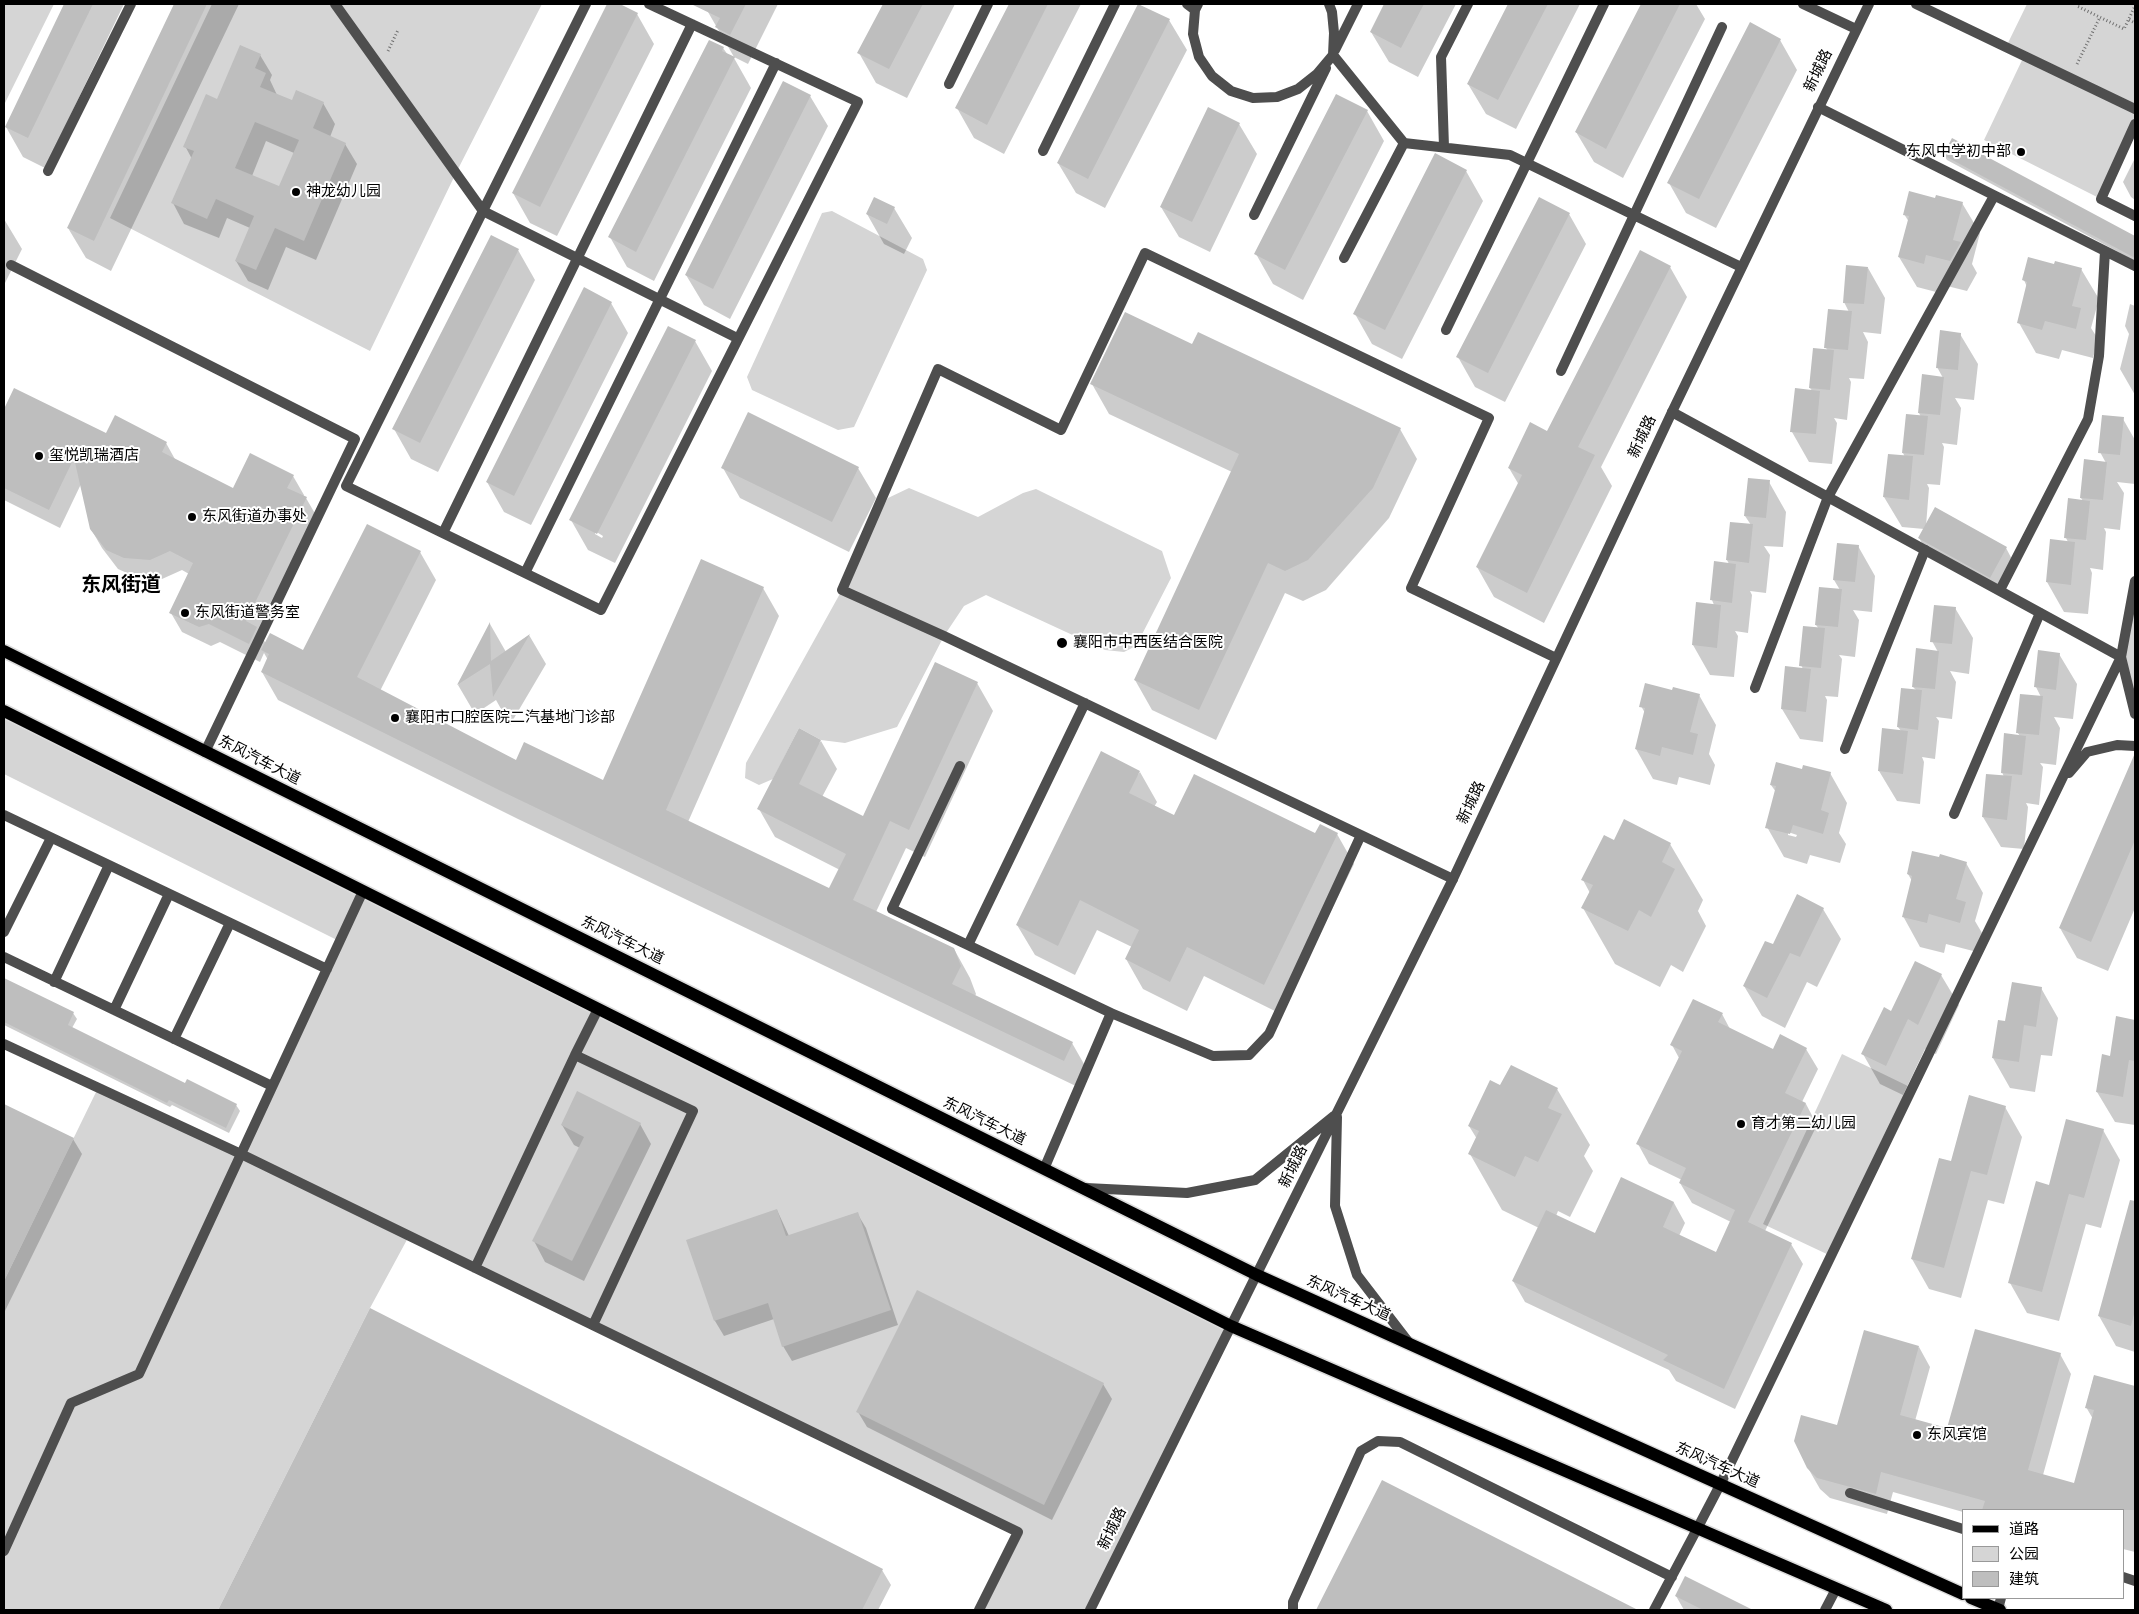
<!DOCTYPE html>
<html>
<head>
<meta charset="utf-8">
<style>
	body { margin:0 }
	#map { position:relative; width:2139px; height:1614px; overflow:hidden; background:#fff; font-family:Jost,"Noto Sans SC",sans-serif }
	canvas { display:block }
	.frame { position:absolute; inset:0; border:5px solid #000; pointer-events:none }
	.legend { position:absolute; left:1962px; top:1509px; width:162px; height:90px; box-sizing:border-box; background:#fff; border:1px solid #999; margin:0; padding:6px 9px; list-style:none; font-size:15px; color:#000 }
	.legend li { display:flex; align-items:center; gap:10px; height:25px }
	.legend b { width:25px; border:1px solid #999 }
</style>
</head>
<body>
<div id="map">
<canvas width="2139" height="1614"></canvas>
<div class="frame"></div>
<ul class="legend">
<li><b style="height:6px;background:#000"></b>道路</li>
<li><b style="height:14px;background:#d5d5d5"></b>公园</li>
<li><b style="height:14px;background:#bebebe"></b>建筑</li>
</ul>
</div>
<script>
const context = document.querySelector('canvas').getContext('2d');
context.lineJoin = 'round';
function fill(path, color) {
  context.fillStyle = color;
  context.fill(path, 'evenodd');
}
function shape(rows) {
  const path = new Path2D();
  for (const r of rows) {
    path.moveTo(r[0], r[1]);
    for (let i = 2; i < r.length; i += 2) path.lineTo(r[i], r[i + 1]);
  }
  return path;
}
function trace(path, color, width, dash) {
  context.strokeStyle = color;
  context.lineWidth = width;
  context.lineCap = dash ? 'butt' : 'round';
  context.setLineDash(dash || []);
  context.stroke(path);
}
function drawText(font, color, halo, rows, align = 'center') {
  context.font = font + ' Jost,"Noto Sans SC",sans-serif';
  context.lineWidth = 4;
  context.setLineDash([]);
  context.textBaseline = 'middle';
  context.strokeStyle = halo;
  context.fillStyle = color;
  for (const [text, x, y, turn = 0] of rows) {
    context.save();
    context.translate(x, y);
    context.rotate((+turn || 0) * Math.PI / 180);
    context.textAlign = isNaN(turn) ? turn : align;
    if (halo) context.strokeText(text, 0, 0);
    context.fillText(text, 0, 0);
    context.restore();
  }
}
const green = shape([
	[4,4,54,4,4,105],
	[212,4,542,4,456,173,370,351,110,218],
	[2027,4,2135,4,2135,124,2101,199,1984,140,2024,56,2006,47],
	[832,211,923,259,927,270,854,427,838,430,752,390,747,377,822,213],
	[909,488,978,517,1023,493,1036,489,1162,551,1171,578,1136,646,1124,652,1105,650,986,595,964,606,944,636,897,727,845,743,821,740,799,728,773,779,759,785,745,778,746,763,842,590,869,528,888,498],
	[2135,581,2135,714,2121,657],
	[4,711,1231,1326,1090,1610,979,1610,1017,1532,409,1236,370,1308,218,1610,4,1610,4,1281,98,1088,241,1153,339,941,4,774],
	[1842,1054,1912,1088,1831,1256,1763,1224]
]);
const shadow = shape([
	[66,4,124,4,45,168,23,157,6,127],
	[176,4,239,4,111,271,86,258,68,228],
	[609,4,617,4,637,14,654,44,557,236,530,223,513,193],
	[712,4,778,4,748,64,734,57,708,12],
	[884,4,955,4,907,98,876,83,859,53],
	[1010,4,1081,4,1004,154,974,138,957,108],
	[1385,4,1456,4,1418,77,1389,62,1371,32],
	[1510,4,1580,4,1516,129,1486,114,1468,84],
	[1642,4,1696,4,1705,19,1623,178,1594,162,1576,132],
	[1139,5,1169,20,1187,50,1105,208,1076,193,1058,163],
	[1780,40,1797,70,1716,228,1686,213,1669,183],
	[723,48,728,55,734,58,751,88,654,281,627,267,610,237],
	[260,55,272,75,270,80,277,95,292,102,323,103,335,124,330,137,345,144,357,164,316,260,286,247,268,290,248,281,236,261,250,228,227,218,219,238,184,224,173,203,192,159,185,146,218,101],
	[266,141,294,153,280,188,252,176],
	[810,96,828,126,730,319,704,305,686,275],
	[1208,109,1239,124,1257,154,1210,252,1179,237,1161,207],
	[1367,111,1384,141,1303,300,1273,284,1256,254],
	[1953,140,2135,238,2135,261,1947,160,1944,155],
	[2135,158,2135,200,2131,197,2123,182],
	[1466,171,1483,201,1402,359,1372,344,1355,314],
	[1936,200,1962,203,1980,233,1972,264,1977,273,1967,291,1943,285,1940,293,1917,287,1899,257,1909,222,1904,214],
	[894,208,912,238,904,254,884,244,867,214],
	[1569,214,1586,244,1505,402,1475,387,1458,357],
	[4,219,22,249,4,285],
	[518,250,535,280,438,472,411,459,394,429],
	[2055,265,2081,269,2099,299,2091,328,2098,339,2093,358,2062,350,2059,359,2036,353,2019,323,2027,287,2024,280],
	[1670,267,1687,297,1601,467,1612,486,1544,623,1494,597,1477,567,1519,485,1509,468,1548,433],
	[1868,268,1885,298,1881,334,1863,332,1868,342,1864,379,1849,378,1851,382,1847,420,1834,418,1837,423,1832,464,1809,462,1792,432,1813,392,1810,388,1828,351,1826,348,1849,312,1844,302],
	[611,303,628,333,531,525,504,512,487,482],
	[2130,304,2135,306,2135,395,2120,369,2129,334,2125,326],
	[1960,334,1978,364,1974,400,1955,398,1961,408,1957,445,1942,443,1944,447,1940,485,1927,484,1929,488,1926,526,2006,548,2014,563,1999,592,1928,553,1919,538,1924,529,1902,527,1884,497,1905,457,1903,453,1921,417,1919,413,1943,378,1937,367],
	[695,341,712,371,615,563,588,550,571,520],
	[595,531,603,536,602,538,595,534],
	[1193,345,1400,429,1417,459,1389,518,1326,590,1303,601,1285,593,1216,740,1152,710,1135,680,1232,472,1109,414,1092,384],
	[14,390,106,435,166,443,176,461,234,490,293,476,304,495,303,497,306,498,317,517,260,634,266,644,304,651,420,552,436,580,380,691,517,761,603,781,763,588,779,616,688,822,830,890,840,870,775,837,759,809,821,741,837,769,822,797,864,818,977,683,993,711,925,857,906,848,876,912,954,949,970,978,976,994,975,996,1072,1043,1088,1071,1080,1088,518,819,278,700,262,672,268,660,264,653,260,662,220,642,211,646,182,632,171,613,189,574,182,570,162,579,136,577,118,569,102,548,91,529,81,484,60,528,4,500,4,412],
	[2123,419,2135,440,2135,484,2117,482,2124,493,2120,530,2104,528,2106,532,2103,570,2090,568,2092,573,2088,614,2064,612,2047,582,2068,542,2066,538,2083,501,2081,498,2106,463,2100,452],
	[723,468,858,468,876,498,849,552,740,498],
	[1769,482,1786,512,1783,547,1764,546,1770,555,1766,593,1750,591,1752,595,1748,633,1735,631,1738,636,1734,677,1710,675,1693,645,1714,605,1712,600,1729,564,1727,560,1731,524,1751,525,1745,516],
	[1858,546,1875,576,1872,612,1853,610,1859,620,1855,657,1839,655,1842,659,1838,697,1825,696,1827,700,1823,742,1800,739,1782,709,1803,669,1801,665,1819,629,1816,625,1840,590,1834,580],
	[1955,608,1973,638,1969,674,1950,671,1956,682,1952,719,1936,717,1939,721,1935,759,1922,757,1924,762,1920,804,1897,801,1879,771,1901,731,1898,727,1916,690,1913,687,1938,652,1932,641],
	[490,624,506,652,529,635,546,664,510,725,496,700,475,714,458,685],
	[2059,654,2077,684,2073,719,2054,717,2060,728,2056,765,2040,763,2043,767,2039,805,2026,803,2028,807,2024,849,2001,847,1983,817,2004,777,2002,772,2020,736,2017,732,2041,697,2036,687],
	[1672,692,1699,695,1716,725,1709,754,1715,765,1710,785,1679,777,1677,785,1653,779,1636,749,1645,713,1641,706],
	[2130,768,2135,770,2135,908,2108,971,2077,958,2060,928],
	[1803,770,1830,773,1847,803,1839,833,1846,844,1840,863,1810,855,1807,864,1784,857,1767,827,1776,792,1771,785],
	[1788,832,1797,835,1796,837,1788,835],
	[1140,772,1157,802,1154,807,1174,817,1316,835,1337,834,1354,864,1281,1014,1204,976,1187,1011,1143,989,1126,959,1132,947,1097,930,1075,975,1035,955,1017,925],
	[1614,842,1670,844,1703,900,1698,911,1706,926,1683,972,1671,965,1660,987,1615,964,1583,908,1590,893,1583,880],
	[1966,863,1983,893,1975,921,1982,933,1977,952,1946,944,1944,953,1920,947,1903,916,1912,881,1908,874],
	[1823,909,1841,939,1817,987,1807,982,1785,1028,1762,1016,1744,986,1774,946],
	[1941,975,1959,1005,1936,1054,1925,1049,1903,1095,1880,1084,1863,1054,1892,1012],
	[4,979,73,1013,77,1019,72,1028,185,1084,236,1105,240,1111,229,1133,172,1105,170,1107,4,1025],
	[2041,988,2058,1018,2052,1056,2041,1055,2035,1092,2010,1088,1993,1058,2006,1022],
	[1722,1014,1730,1029,1774,1050,1806,1049,1818,1069,1802,1102,1806,1104,1817,1125,1765,1231,1791,1244,1803,1264,1735,1409,1676,1381,1669,1370,1525,1302,1513,1281,1539,1228,1502,1210,1470,1154,1477,1139,1469,1126,1501,1087,1557,1089,1590,1145,1584,1156,1593,1171,1570,1217,1558,1211,1556,1216,1595,1234,1621,1179,1674,1203,1685,1223,1679,1236,1716,1253,1731,1222,1692,1203,1680,1183,1682,1180,1649,1164,1638,1144,1679,1058,1672,1045],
	[2117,1018,2135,1021,2135,1125,2115,1122,2097,1092,2111,1057],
	[4,1105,73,1139,82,1154,4,1313],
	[2005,1107,2022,1137,2004,1204,1988,1200,1961,1298,1929,1289,1912,1259,1951,1163],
	[640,1124,651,1144,584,1281,545,1262,534,1241,580,1148,574,1145,562,1125],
	[2103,1130,2120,1160,2101,1228,2086,1224,2059,1321,2027,1313,2010,1283,2049,1186],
	[777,1210,789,1236,857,1213,866,1228,898,1325,792,1361,783,1346,774,1319,724,1336,715,1321,688,1241],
	[2127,1216,2135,1219,2135,1352,2116,1346,2099,1316],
	[371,1310,882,1570,891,1585,878,1610,220,1610],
	[1919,1347,1930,1367,1915,1421,1948,1430,2060,1354,2071,1374,2043,1475,2075,1484,2093,1419,2086,1407,2094,1376,2135,1388,2135,1552,2123,1549,2123,1510,1963,1512,1893,1492,1887,1514,1830,1498,1820,1489,1808,1468,1838,1427],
	[1103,1384,1112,1399,1052,1520,867,1427,858,1412],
	[1382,1482,1626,1605,1628,1610,1317,1610],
	[1686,1578,1751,1610,1684,1610,1676,1596]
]);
const building = shape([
	[64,4,93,4,28,138,5,127],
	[174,4,207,4,94,241,67,228],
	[607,4,620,4,638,13,540,207,512,193],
	[691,4,746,4,730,35,715,27,720,18],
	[883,4,923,4,889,69,857,53],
	[1009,4,1048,4,987,125,955,108],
	[1138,4,1170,19,1088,179,1057,163],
	[1384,4,1424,4,1401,48,1370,32],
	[1508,4,1548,4,1498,100,1467,84],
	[1641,4,1680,4,1606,149,1575,132],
	[1750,22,1781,39,1699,199,1667,183],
	[709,40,724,47,722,51,735,57,636,252,608,237],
	[240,45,261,54,255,68,266,73,260,87,292,100,296,90,324,102,313,128,346,143,304,241,275,228,256,270,235,261,254,216,216,199,207,219,171,203,194,151,183,147,206,94,217,99],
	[255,122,299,140,279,186,235,168],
	[783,81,811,95,713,289,685,275],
	[1336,94,1368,110,1285,270,1254,254],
	[1208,107,1240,123,1192,222,1160,207],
	[1952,138,2135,236,2135,258,1943,155],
	[1435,153,1467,170,1385,330,1353,314],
	[1909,191,1935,198,1936,195,1963,202,1953,240,1961,242,1950,261,1926,255,1924,264,1898,257,1909,216,1903,215],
	[874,197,895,207,887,224,866,214],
	[1539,197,1570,213,1488,373,1456,357],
	[491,235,519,249,420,443,392,429],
	[1640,250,1671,266,1578,447,1595,455,1527,593,1476,567,1522,475,1508,468,1530,422,1547,431],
	[2028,257,2054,264,2055,261,2082,268,2072,306,2081,308,2076,329,2045,321,2042,330,2017,323,2027,282,2022,280],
	[1846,265,1868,267,1864,304,1843,303],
	[584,287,612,302,514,496,486,482],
	[1828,309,1852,311,1848,350,1824,348],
	[1125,312,1192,344,1198,332,1401,428,1373,488,1308,560,1285,571,1268,563,1199,710,1134,680,1239,454,1090,384],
	[668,326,696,340,597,534,569,520],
	[1940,330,1961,333,1958,370,1936,368],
	[1813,348,1834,350,1830,390,1809,388],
	[1922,374,1944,377,1940,415,1918,413],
	[14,388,106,433,115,415,167,442,162,452,233,488,250,453,294,475,287,488,307,497,246,621,257,627,249,644,209,624,199,627,169,613,193,563,170,551,150,560,124,558,106,550,90,529,74,458,49,510,4,488,4,409],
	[1795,388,1820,391,1816,434,1790,432],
	[748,412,859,467,832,522,721,468],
	[1906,414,1928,416,1924,455,1902,453],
	[2102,415,2124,417,2120,455,2098,453],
	[1888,454,1913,456,1909,500,1883,497],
	[2084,459,2107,462,2103,500,2080,498],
	[1748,478,1770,480,1766,518,1744,516],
	[2068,498,2090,501,2086,540,2064,538],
	[1935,507,2007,547,1990,578,1918,538],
	[1730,522,1753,524,1749,563,1726,560],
	[367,524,421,551,357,677,516,760,524,742,603,780,701,559,764,587,666,810,829,888,846,854,757,809,799,728,821,740,799,784,863,816,935,662,978,682,909,830,890,821,853,900,954,948,961,966,952,984,1073,1042,1064,1061,501,791,261,672,269,654,261,650,270,633,303,650],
	[2050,539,2075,542,2071,585,2046,582],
	[1837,543,1859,545,1855,582,1833,580],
	[1714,561,1736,564,1732,603,1710,600],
	[1819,587,1842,589,1838,627,1815,625],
	[1696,602,1721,605,1717,648,1692,645],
	[1934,605,1956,607,1952,644,1930,642],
	[490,622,491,661,530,634,493,697,490,664,457,685],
	[1803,626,1825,628,1821,668,1799,666],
	[1916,648,1939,651,1935,689,1912,687],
	[2038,650,2060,653,2056,690,2034,687],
	[1785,666,1811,669,1806,712,1781,709],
	[1645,683,1672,690,1673,687,1700,694,1690,732,1698,734,1693,755,1662,747,1660,756,1635,749,1645,708,1639,707],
	[1901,688,1922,690,1918,730,1897,727],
	[2020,694,2043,696,2039,735,2016,733],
	[1882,728,1908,731,1903,774,1878,771],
	[2004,733,2026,736,2022,775,2001,773],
	[1101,751,1140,771,1129,793,1174,815,1194,774,1315,833,1320,824,1338,833,1264,985,1187,947,1170,982,1125,959,1139,930,1080,900,1058,946,1016,925],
	[2135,753,2135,840,2091,942,2059,928],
	[1776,762,1802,769,1803,765,1831,772,1821,810,1829,813,1823,834,1793,825,1790,834,1765,828,1776,786,1770,785],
	[1986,774,2012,776,2007,820,1982,817],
	[1624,819,1671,843,1662,862,1675,869,1651,917,1639,910,1628,931,1581,908,1593,885,1581,880,1604,835,1614,840],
	[1912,851,1939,857,1940,854,1967,862,1956,899,1966,902,1960,923,1929,914,1927,923,1902,917,1912,876,1907,874],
	[1797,894,1824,908,1800,957,1790,953,1767,998,1743,986,1765,941,1773,944],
	[1915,961,1942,974,1918,1025,1908,1019,1886,1066,1861,1054,1884,1007,1891,1011],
	[4,978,74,1012,68,1025,185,1083,187,1079,237,1104,226,1128,169,1100,167,1103,4,1022],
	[2012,982,2042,987,2036,1027,2024,1025,2019,1062,1992,1058,1998,1020,2005,1021],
	[1693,999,1723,1013,1718,1022,1773,1049,1780,1034,1807,1048,1785,1093,1806,1103,1748,1222,1792,1243,1724,1389,1663,1360,1668,1355,1512,1281,1546,1210,1595,1233,1621,1177,1674,1202,1663,1227,1716,1252,1735,1210,1679,1183,1686,1168,1636,1144,1682,1051,1670,1045],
	[2116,1016,2135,1020,2135,1061,2129,1060,2123,1097,2096,1092,2102,1054,2110,1056],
	[1511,1065,1558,1088,1548,1108,1562,1114,1538,1162,1525,1156,1515,1177,1468,1154,1479,1131,1468,1126,1490,1080,1500,1085],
	[577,1091,641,1123,572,1261,532,1241,584,1137,561,1125],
	[1969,1095,2006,1106,1987,1175,1971,1171,1944,1268,1911,1259,1939,1158,1951,1161],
	[4,1104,74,1138,4,1281],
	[2066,1119,2104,1129,2084,1198,2069,1194,2042,1292,2008,1283,2036,1181,2049,1185],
	[2130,1200,2135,1201,2135,1310,2131,1326,2098,1316],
	[777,1209,786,1236,858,1212,891,1310,782,1347,768,1303,714,1321,686,1240],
	[917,1290,1104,1383,1044,1505,856,1412],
	[370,1308,883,1569,862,1610,218,1610],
	[1975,1329,2061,1353,2028,1470,2074,1483,2094,1410,2085,1408,2094,1375,2135,1386,2135,1510,1982,1510,1985,1501,1881,1472,1876,1494,1817,1478,1807,1468,1794,1441,1801,1415,1837,1425,1864,1330,1919,1346,1900,1415,1947,1428],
	[1382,1480,1638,1610,1316,1610],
	[1685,1576,1753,1610,1703,1610,1675,1596]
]);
const path = shape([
	[2078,4,2077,6,2124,29,2135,6],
	[2129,20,2135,23],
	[388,51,398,30],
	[2077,64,2100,17]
]);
const service = shape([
	[335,4,483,211,737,338],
	[586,4,346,486,601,610,858,102,649,4],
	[1187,4,1195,10],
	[1198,4,1195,10,1193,34,1199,57,1212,76,1231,91,1253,98,1277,97,1298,89,1317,74,1333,55,1334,33,1332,12,1329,4],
	[1916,4,2135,109],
	[1335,50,1358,4],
	[1333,55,1404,143,1510,155,1741,267],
	[949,84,988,4],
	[1818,107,2135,266],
	[2135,124,2101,199,2135,216],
	[1444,147,1441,57,1468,4],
	[1043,151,1115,4],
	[48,171,131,4],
	[1254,215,1326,68],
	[1344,258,1404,143],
	[11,265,355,439,205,752],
	[1446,330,1604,4],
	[1561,371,1722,27],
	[443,533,692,24],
	[525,573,776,63],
	[2000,590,2088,419,2099,356,2105,251],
	[1755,688,1828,497,1994,196],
	[1845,749,1925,550],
	[960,766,892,909,1111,1013],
	[1954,814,2040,613],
	[4,815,327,969],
	[1453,879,944,636,842,590,938,369,1061,430,1145,253,1489,418,1411,588,1556,658],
	[4,932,51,838],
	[968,945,1085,703],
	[4,957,272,1086],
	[54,982,109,865],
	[114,1010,169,894],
	[174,1039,230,923],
	[4,1044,241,1154,1018,1532,979,1610],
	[575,1055,598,1009],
	[1044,1169,1111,1013,1213,1056,1249,1055,1269,1034,1361,835],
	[475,1268,575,1055,693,1111,593,1325],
	[1850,1493,1963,1529],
	[4,1551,71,1403,139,1374,363,891],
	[2123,1577,2135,1581],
	[1998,1609,2001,1598],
	[1293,1610,1293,1602,1361,1451,1378,1441,1400,1442,1672,1577],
	[1654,1610,1697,1529],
	[1825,1610,1836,1589]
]);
const minor = shape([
	[1803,4,1856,29],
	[1672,412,2121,657,2135,714],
	[2069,773,2087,752,2117,745,2135,746],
	[1697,1529,1720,1485,2121,657,2135,581],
	[1090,1610,1231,1326]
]);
const tertiary = shape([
	[1337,1117,1335,1206,1357,1275,1410,1344],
	[1086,1188,1187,1193,1255,1180,1334,1116],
	[1231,1326,1453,879,1672,412,1869,4]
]);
const primary = shape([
	[4,651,1257,1275,1963,1594],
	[4,711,1231,1326,1886,1610],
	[1971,1598,2000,1610]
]);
const markers = [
	[2021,152,5,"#000"],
	[296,192,5,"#000"],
	[39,456,5,"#000"],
	[192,517,5,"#000"],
	[185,613,5,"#000"],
	[1062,643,6,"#000"],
	[395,718,5,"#000"],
	[1741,1124,5,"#000"],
	[1917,1435,5,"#000"]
];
const streetNames = [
	["新城路",1819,71,-64],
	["新城路",1643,437,-65],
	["东风汽车大道",259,761,27],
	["新城路",1472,803,-65],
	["东风汽车大道",622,941,26],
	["东风汽车大道",984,1122,26],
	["新城路",1294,1167,-64],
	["东风汽车大道",1348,1299,24],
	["东风汽车大道",1717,1466,24],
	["新城路",1113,1529,-64]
];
const poiNames = [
	["东风中学初中部",2011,152,"right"],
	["神龙幼儿园",306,192],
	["玺悦凯瑞酒店",49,456],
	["东风街道办事处",202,517],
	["东风街道警务室",195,613],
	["襄阳市中西医结合医院",1073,643],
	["襄阳市口腔医院二汽基地门诊部",405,718],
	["育才第二幼儿园",1751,1124],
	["东风宾馆",1927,1435]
];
const districtNames = [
	["东风街道",121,586]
];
fill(green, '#d5d5d5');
fill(shadow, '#0003');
fill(building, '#bebebe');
trace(primary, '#dbdbdb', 15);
trace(path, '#707070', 3, [1, 2.5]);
trace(service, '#4e4e4e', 10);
trace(minor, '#4e4e4e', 10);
trace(tertiary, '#4e4e4e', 10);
trace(primary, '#000', 12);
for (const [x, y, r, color] of markers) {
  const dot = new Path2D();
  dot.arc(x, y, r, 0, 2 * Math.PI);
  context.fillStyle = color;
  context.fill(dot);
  trace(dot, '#fff', 2);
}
drawText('15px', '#000', '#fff', streetNames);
drawText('15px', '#000', '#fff', poiNames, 'left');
drawText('bold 20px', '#000', '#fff', districtNames);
</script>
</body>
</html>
